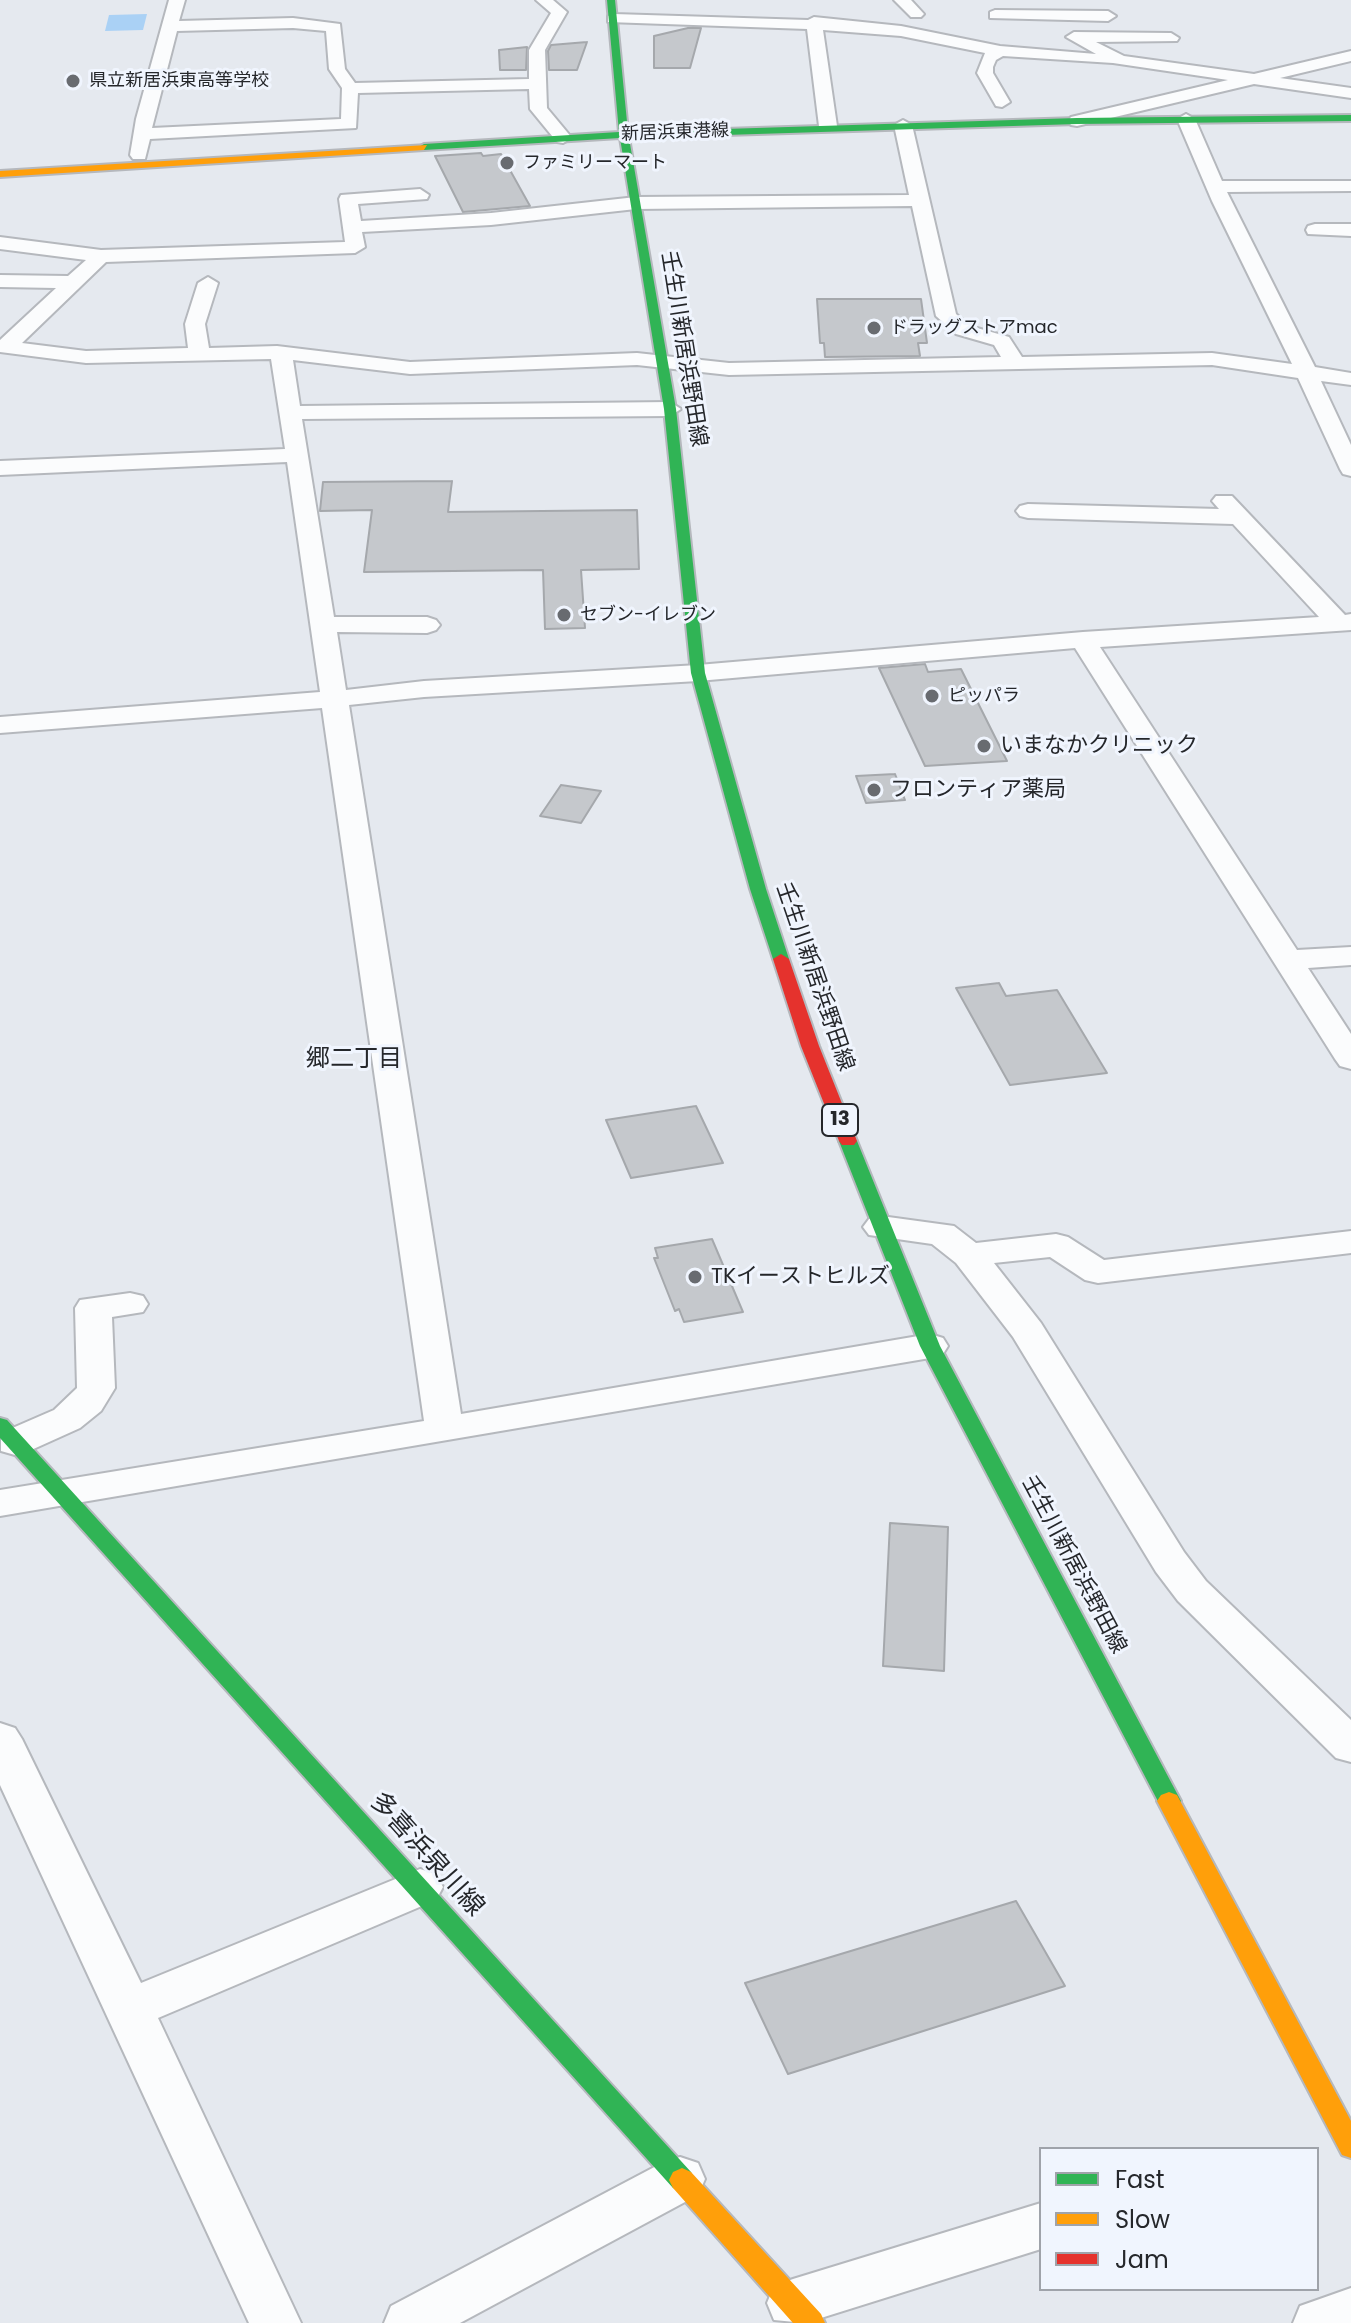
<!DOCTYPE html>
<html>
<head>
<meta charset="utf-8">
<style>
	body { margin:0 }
	#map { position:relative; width:1351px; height:2323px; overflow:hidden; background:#e5e9ef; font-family:Poppins,sans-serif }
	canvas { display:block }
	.legend { position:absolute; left:1039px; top:2147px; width:280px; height:144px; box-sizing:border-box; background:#f0f5fe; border:2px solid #9fa3aa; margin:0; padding:10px 14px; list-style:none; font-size:24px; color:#25272b }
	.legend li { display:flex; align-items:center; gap:16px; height:40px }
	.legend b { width:40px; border:2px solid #9fa3aa }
</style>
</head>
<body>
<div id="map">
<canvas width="1351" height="2323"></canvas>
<ul class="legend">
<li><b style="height:10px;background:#30b455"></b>Fast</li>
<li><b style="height:10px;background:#ff9f0a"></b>Slow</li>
<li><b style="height:10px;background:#e5322d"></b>Jam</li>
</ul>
</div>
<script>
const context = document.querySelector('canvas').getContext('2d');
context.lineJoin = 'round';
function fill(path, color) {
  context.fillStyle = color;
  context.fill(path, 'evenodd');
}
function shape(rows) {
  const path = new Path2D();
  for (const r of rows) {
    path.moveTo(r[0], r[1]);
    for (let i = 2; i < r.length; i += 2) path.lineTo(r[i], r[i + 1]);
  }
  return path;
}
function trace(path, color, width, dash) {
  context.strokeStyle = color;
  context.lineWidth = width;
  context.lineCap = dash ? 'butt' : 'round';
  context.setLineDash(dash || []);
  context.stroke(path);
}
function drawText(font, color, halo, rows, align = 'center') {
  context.font = font + ' Poppins,"Noto Sans JP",sans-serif';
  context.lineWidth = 6;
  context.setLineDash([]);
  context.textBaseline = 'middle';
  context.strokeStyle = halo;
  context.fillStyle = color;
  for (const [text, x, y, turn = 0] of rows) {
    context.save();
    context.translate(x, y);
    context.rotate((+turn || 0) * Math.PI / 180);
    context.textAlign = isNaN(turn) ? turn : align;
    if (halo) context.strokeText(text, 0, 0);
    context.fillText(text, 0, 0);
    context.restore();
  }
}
const water = shape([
	[147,14,143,30,105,31,109,15]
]);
const building = shape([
	[688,28,701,28,690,68,654,68,654,36,688,28],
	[587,42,577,70,549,70,548,51,551,45,587,42],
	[527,47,526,70,500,70,499,50,527,47],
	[481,153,483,156,501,154,530,206,463,212,435,156,481,153],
	[817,299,921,299,927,343,918,343,920,356,825,357,824,343,820,343,817,299],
	[452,481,448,512,637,510,639,569,581,570,585,628,545,629,543,570,364,572,372,510,320,511,323,482,452,481],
	[925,664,928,672,961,669,1007,761,925,766,879,668,925,664],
	[895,774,905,800,866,803,856,776,895,774],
	[561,785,601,791,581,823,540,816,561,785],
	[999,983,1006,996,1057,990,1107,1073,1010,1085,956,988,999,983],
	[696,1106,723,1163,631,1178,606,1120,696,1106],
	[712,1239,743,1312,684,1322,679,1309,675,1311,654,1258,658,1258,655,1248,712,1239],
	[890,1523,948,1527,944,1671,883,1666,890,1523],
	[1016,1901,1065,1986,788,2074,745,1983,1016,1901]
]);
const street = shape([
	[169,0,185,0,179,21,293,18,340,24,345,69,355,83,529,79,529,50,551,13,536,0,553,0,567,12,545,50,547,108,572,138,563,143,557,142,530,109,529,89,358,93,356,128,150,139,145,159,133,159,130,155,136,119,169,0],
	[293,28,326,31,329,69,342,88,341,119,152,128,177,31,293,28],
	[894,0,911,0,924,14,921,17,911,17,894,0],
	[995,10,1108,11,1116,16,1108,21,990,18,990,12,995,10],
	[614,14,808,20,814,17,901,26,1000,46,1096,54,1066,37,1074,32,1171,33,1179,38,1177,41,1096,42,1124,56,1254,74,1351,51,1351,61,1280,78,1351,88,1351,98,1254,84,1077,126,1071,125,1068,121,1071,117,1228,80,1113,63,1003,56,996,60,993,67,993,73,1010,102,1002,107,996,106,977,73,985,53,901,36,823,30,837,126,828,131,819,126,807,29,608,22,608,16,614,14],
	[1186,114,1195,119,1222,181,1351,181,1351,191,1227,192,1315,367,1351,373,1351,385,1321,381,1351,445,1351,476,1343,474,1340,469,1298,378,1212,365,729,375,637,365,410,374,293,360,300,406,670,402,681,409,670,416,302,419,334,617,427,617,436,620,440,625,436,630,427,633,337,632,346,690,424,681,698,665,1083,632,1319,617,1233,524,1028,518,1020,516,1016,511,1020,506,1028,504,1219,509,1212,501,1216,496,1232,496,1345,615,1351,614,1351,630,1100,647,1297,950,1351,947,1351,965,1308,968,1351,1034,1351,1069,1340,1066,1335,1059,1075,648,698,681,424,697,349,705,461,1414,930,1334,943,1338,948,1346,943,1354,930,1358,0,1516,0,1490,424,1421,322,708,0,733,0,717,320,692,287,462,0,475,0,461,285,449,271,359,86,363,0,352,0,340,56,288,0,287,0,275,68,276,86,260,0,249,0,237,101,250,345,242,339,199,341,195,420,189,429,195,427,199,358,204,361,221,491,213,636,197,909,195,894,125,903,120,912,125,956,314,970,326,1009,337,1022,357,1212,353,1292,364,1212,201,1177,119,1186,114],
	[912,206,936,316,956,334,994,345,1001,357,729,363,637,353,410,362,277,346,209,348,205,324,218,283,208,277,198,283,185,324,188,348,86,351,22,343,106,262,355,253,365,247,362,232,491,225,636,209,912,206],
	[1315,224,1351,224,1351,236,1308,234,1306,230,1308,226,1315,224],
	[881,1216,954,1226,976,1243,1056,1234,1068,1237,1104,1260,1351,1231,1351,1253,1098,1283,1085,1280,1050,1257,994,1263,1041,1323,1184,1552,1206,1581,1351,1720,1351,1762,1336,1758,1178,1601,1156,1572,1013,1337,956,1263,932,1244,869,1235,863,1227,869,1219,881,1216],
	[130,1293,143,1296,148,1304,143,1312,112,1317,115,1388,101,1411,80,1428,29,1451,15,1455,1,1451,1,1433,54,1410,77,1388,75,1308,80,1300,130,1293],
	[0,1723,15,1728,22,1739,141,1983,420,1869,436,1874,443,1887,436,1900,158,2018,301,2323,249,2323,0,1785,0,1723],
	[680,2157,698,2163,705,2179,698,2195,460,2323,384,2323,391,2306,662,2163,680,2157],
	[1041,2203,1041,2249,805,2323,774,2320,767,2303,774,2286,793,2279,1041,2203],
	[1351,2288,1351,2323,1293,2323,1300,2306,1351,2288]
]);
const fast = shape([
	[607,0,615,0,628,132,1077,118,1351,115,1351,121,1077,124,629,138,676,409,705,673,766,889,789,959,781,964,773,959,750,889,691,673,664,409,620,138,424,150,419,147,424,144,619,132,607,0],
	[848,1136,857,1141,940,1346,1181,1801,1177,1807,1169,1810,1161,1807,920,1346,839,1141,848,1136],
	[0,1418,7,1420,691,2172,695,2180,691,2188,682,2192,673,2188,0,1438,0,1418]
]);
const slow = shape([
	[427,145,424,150,0,177,0,171,427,145],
	[1169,1792,1177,1795,1351,2121,1351,2158,1342,2155,1157,1801,1161,1795,1169,1792],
	[682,2168,691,2172,821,2314,825,2323,793,2323,673,2188,669,2180,673,2172,682,2168]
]);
const jam = shape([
	[781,954,789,959,819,1046,857,1141,854,1145,842,1145,839,1141,801,1046,773,959,781,954]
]);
const markers = [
	[73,81,8,"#686b70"],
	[507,163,8,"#686b70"],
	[874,328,8,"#686b70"],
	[564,615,8,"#686b70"],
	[932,696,8,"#686b70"],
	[984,746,8,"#686b70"],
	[874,790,8,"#686b70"],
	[695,1277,8,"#686b70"]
];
const farPoinames = [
	["県立新居浜東高等学校",89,81],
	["ファミリーマート",523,163],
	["ドラッグストアmac",890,328],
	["セブン-イレブン",580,615],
	["ピッパラ",948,696]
];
const farStreetnames = [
	["新居浜東港線",675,133,-2]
];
const shields = [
	[840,1120,36]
];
const shieldNames = [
	["13",840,1120]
];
const streetNames = [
	["壬生川新居浜野田線",683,349,81],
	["壬生川新居浜野田線",814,977,71],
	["壬生川新居浜野田線",1073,1565,62]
];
const poiNames = [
	["いまなかクリニック",1000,746],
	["フロンティア薬局",890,790],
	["TKイーストヒルズ",711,1277]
];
const neighbourhoodNames = [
	["郷二丁目",354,1060]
];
const nearStreetnames = [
	["多喜浜泉川線",426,1855,48]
];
fill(water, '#aad1f5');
fill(building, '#c5c8cc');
trace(building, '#a5a8ac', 2);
trace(street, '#b5b8bd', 4);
trace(fast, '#b5b8bd', 4);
trace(slow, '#b5b8bd', 4);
trace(jam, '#b5b8bd', 4);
fill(street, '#fbfcfd');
fill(fast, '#30b455');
fill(slow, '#ff9f0a');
fill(jam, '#e5322d');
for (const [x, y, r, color] of markers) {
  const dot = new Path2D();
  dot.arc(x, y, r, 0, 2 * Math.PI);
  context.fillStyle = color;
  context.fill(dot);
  trace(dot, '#f0f5fe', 3);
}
drawText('18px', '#25272b', '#f0f5fe', farPoinames, 'left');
drawText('18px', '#25272b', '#f0f5fe', farStreetnames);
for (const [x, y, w] of shields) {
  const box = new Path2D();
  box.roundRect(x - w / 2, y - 16, w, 32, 6);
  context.fillStyle = '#f0f5fe';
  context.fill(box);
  trace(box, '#25272b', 2);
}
drawText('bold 20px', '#25272b', null, shieldNames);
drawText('22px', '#25272b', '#f0f5fe', streetNames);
drawText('22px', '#25272b', '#f0f5fe', poiNames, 'left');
drawText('24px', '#25272b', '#f0f5fe', neighbourhoodNames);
drawText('26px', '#25272b', '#f0f5fe', nearStreetnames);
</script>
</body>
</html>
